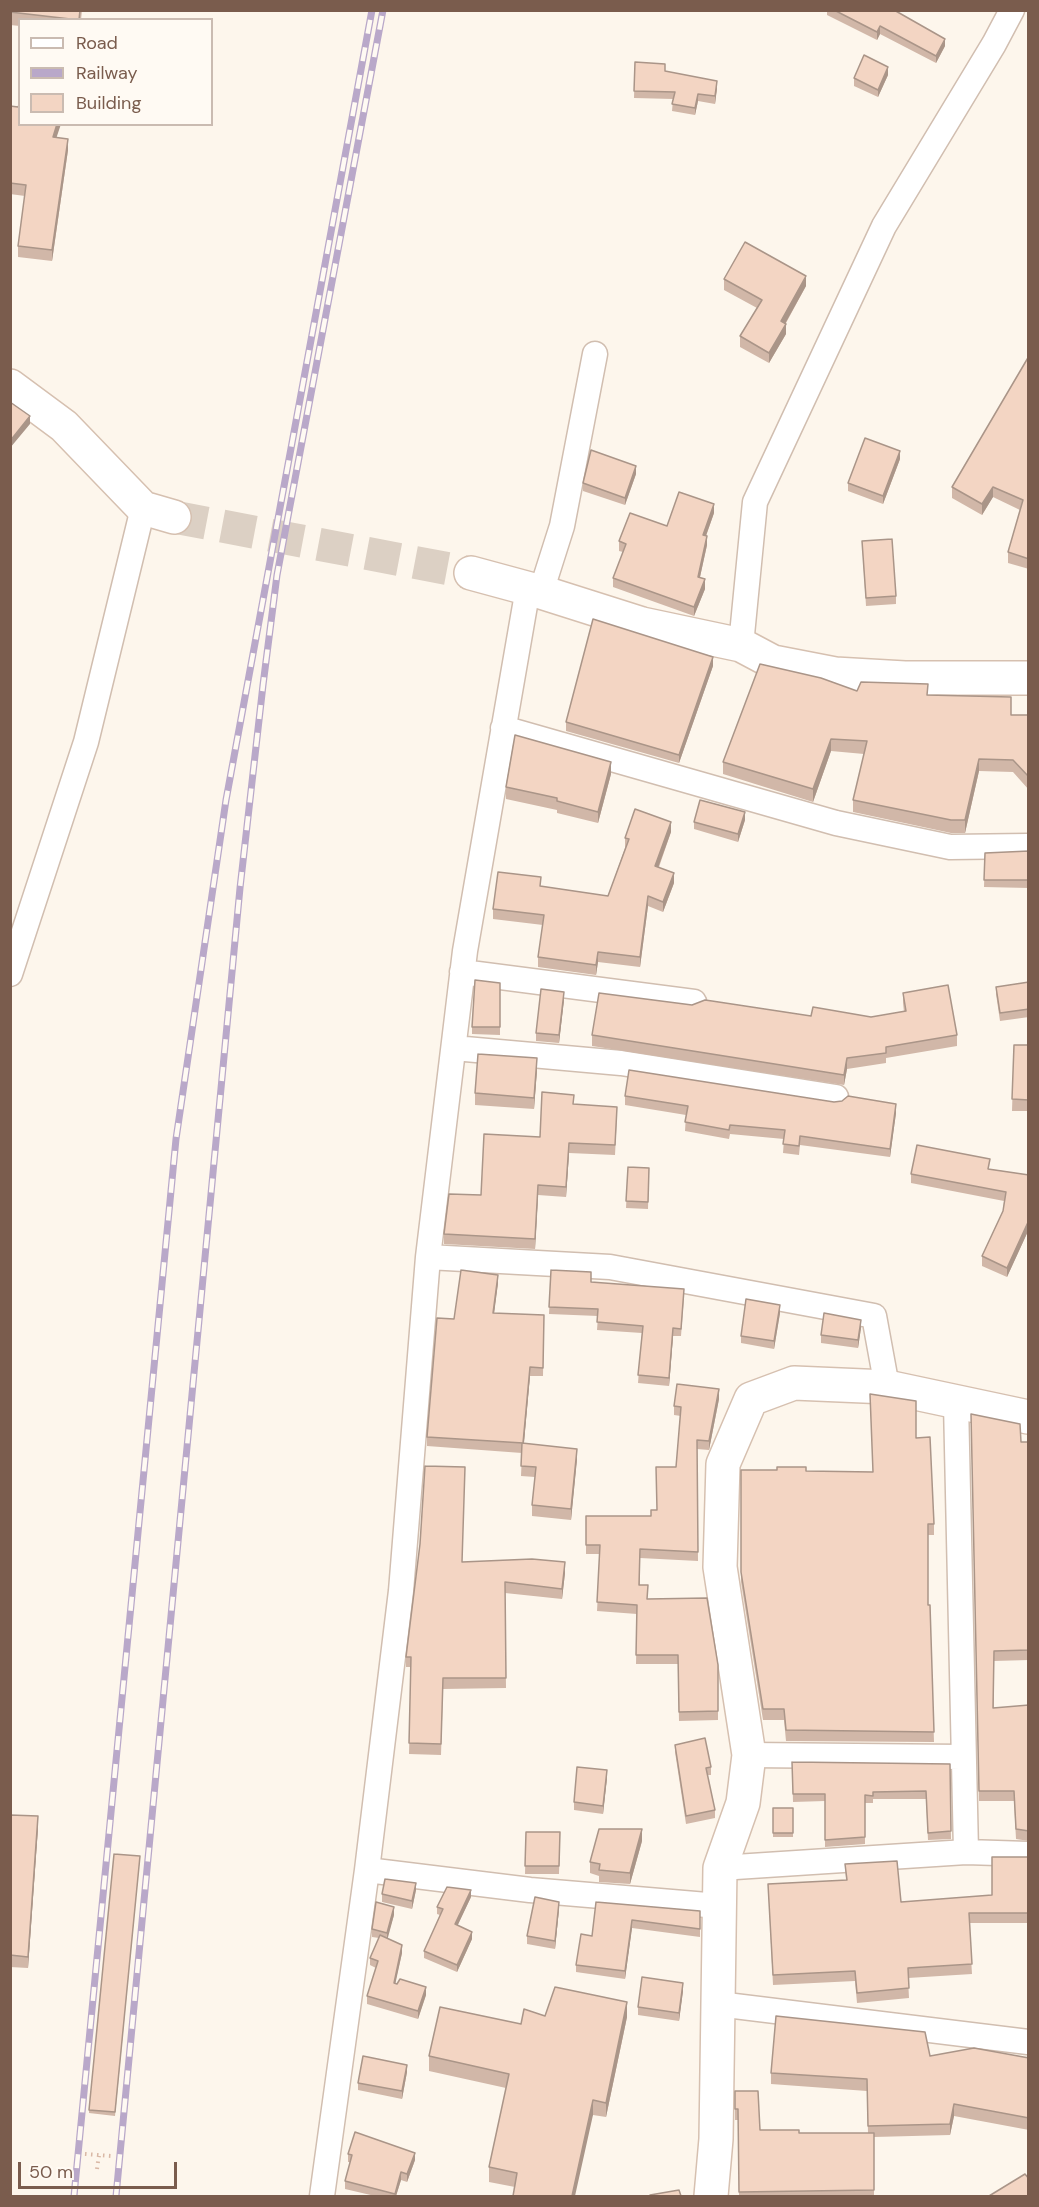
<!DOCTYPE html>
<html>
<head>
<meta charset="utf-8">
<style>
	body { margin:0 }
	#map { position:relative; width:1039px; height:2207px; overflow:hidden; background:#fdf6ec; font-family:"DM Sans",sans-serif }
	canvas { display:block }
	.frame { position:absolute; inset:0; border:12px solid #7a5c4d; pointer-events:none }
	.legend { position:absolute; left:18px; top:18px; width:195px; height:108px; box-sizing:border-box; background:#fffaf3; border:2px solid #cabbb1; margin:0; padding:8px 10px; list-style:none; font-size:18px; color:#7a5c4d }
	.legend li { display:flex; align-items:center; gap:12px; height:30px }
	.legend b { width:30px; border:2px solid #cabbb1 }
	.scale { position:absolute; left:18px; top:2162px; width:159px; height:27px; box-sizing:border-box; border:3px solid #7a5c4d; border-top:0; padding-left:8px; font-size:18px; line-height:21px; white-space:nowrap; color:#7a5c4d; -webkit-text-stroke:4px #fffaf3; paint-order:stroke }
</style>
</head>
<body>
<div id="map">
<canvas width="1039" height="2207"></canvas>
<div class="frame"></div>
<ul class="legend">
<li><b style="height:8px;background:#fff"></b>Road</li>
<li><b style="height:8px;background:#b9a8c9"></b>Railway</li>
<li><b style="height:16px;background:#f3d5c3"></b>Building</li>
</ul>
<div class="scale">50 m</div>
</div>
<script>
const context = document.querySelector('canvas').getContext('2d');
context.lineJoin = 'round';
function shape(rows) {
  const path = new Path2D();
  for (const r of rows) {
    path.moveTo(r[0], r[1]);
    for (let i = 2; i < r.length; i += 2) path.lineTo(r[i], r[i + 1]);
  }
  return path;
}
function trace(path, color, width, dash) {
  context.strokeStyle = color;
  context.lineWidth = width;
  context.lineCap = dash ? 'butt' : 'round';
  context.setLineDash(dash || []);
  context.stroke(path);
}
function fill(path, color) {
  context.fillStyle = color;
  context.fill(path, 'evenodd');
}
const secondaryTunnel = shape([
	[174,517,471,573]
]);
const path = shape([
	[85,2154,111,2156],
	[97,2169,99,2155]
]);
const street = shape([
	[541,592,562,526,595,354],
	[741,645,755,502,884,226,994,44,1012,10],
	[503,728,836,823,950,847,1028,846],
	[462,972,694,1002],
	[10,974,86,742,143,508],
	[454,1048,621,1063,836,1097],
	[428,1257,610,1267,874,1316,887,1387],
	[956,1403,966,1852],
	[749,1755,962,1757],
	[720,1868,966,1852,1028,1854],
	[367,1870,530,1890,719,1906],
	[718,2004,1028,2042],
	[322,2196,367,1870,401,1591,428,1257,465,951,528,588]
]);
const secondary = shape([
	[10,386,64,426,143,508,174,517],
	[471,573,541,592,642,624,741,645,773,662,835,674,905,678,1028,678],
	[711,2196,716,2139,720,1868,743,1803,749,1755,720,1567,723,1464,751,1399,794,1383,887,1387,1028,1417]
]);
const rail = shape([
	[74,2196,176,1139,226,800,372,10],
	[116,2196,240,888,263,685,277,575,383,10]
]);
const wall = shape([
	[10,10,82,10,81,20,20,20,20,26,10,25],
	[827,10,894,10,945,46,936,63,880,34,877,40,827,15],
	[635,62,717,88,715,104,698,101,695,115,672,111,673,99,634,98],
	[888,75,878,97,854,86,854,78],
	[10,106,56,137,68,150,52,261,18,257,18,246,25,196,10,194],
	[724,279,806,286,786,323,786,334,769,363,740,347,740,336,757,308,724,290],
	[1029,356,1029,569,1008,563,1008,552,1020,510,993,497,982,515,952,498,952,487],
	[900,459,883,504,848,491,848,483],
	[636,474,625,505,583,491,583,483],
	[714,513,706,536,707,545,700,577,705,589,694,616,613,587,613,578,623,552,619,551,619,541,667,526],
	[862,541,896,596,896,604,866,606],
	[713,666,679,763,566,731,566,722],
	[857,691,928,695,1011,715,1029,715,1029,790,1013,772,979,771,965,833,951,833,853,812,853,800,864,754,831,751,813,802,723,774,723,762],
	[611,774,598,823,557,813,557,810,506,799,506,787],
	[745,820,738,842,694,829,694,822],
	[671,832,659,867,674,883,663,912,648,906,640,967,598,962,596,975,538,967,538,957,543,925,493,919,493,909,541,886,608,896,625,848,625,838],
	[1029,851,1029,888,984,887,985,853],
	[1029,982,1029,1017,1000,1021,996,994,996,987],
	[500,983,500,1035,472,1034,472,1027],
	[903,993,957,1035,957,1046,886,1058,886,1063,847,1069,844,1085,592,1046,592,1035,692,1005,811,1016,871,1017,904,1012,903,1003],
	[564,1000,559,1043,536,1041,536,1033],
	[1014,1045,1029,1045,1029,1111,1012,1111],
	[537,1070,534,1109,475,1105,475,1093],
	[625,1096,896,1113,890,1157,800,1145,799,1155,783,1153,784,1139,730,1134,729,1139,685,1131,686,1115,625,1105],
	[574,1104,617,1116,615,1155,569,1153,566,1197,538,1195,535,1249,444,1244,444,1234,481,1195],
	[628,1167,649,1168,648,1209,626,1208],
	[990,1169,1029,1175,1029,1229,1007,1277,982,1266,982,1256,1003,1211,1004,1201,911,1183,911,1174],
	[551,1270,591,1282,684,1297,681,1336,673,1336,669,1386,638,1383,642,1333,597,1330,598,1316,549,1314],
	[498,1283,494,1313,544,1315,543,1376,530,1376,524,1443,577,1459,571,1520,532,1516,532,1505,535,1477,521,1476,522,1453,427,1446,427,1437,454,1319],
	[780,1313,774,1349,741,1343,741,1336],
	[861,1328,858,1348,821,1343,821,1335],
	[870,1394,916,1438,934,1524,934,1535,928,1535,928,1605,930,1605,934,1742,786,1741,784,1720,763,1720,741,1582,741,1470,873,1472],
	[719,1399,709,1450,697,1449,698,1561,640,1558,640,1585,647,1599,718,1665,718,1720,679,1721,678,1664,636,1664,637,1614,597,1611,600,1554,586,1554,586,1516,651,1516,657,1510,676,1467,681,1416,674,1415,674,1406],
	[971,1414,1021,1442,1029,1442,1029,1660,994,1661,994,1708,1029,1705,1029,1841,1016,1839,1014,1801,979,1801],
	[462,1562,565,1573,562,1599,505,1593,506,1688,443,1689,441,1755,409,1754,411,1667,406,1667,406,1657],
	[675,1745,711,1767,711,1775,707,1775,715,1810,715,1818,686,1824,675,1752],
	[792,1762,950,1764,951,1839,928,1840,926,1799,873,1799,873,1803,865,1803,865,1844,825,1847,825,1801,793,1802],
	[607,1778,603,1814,574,1810,574,1802],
	[773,1808,793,1808,793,1837,773,1837],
	[10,1815,38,1828,28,1968,10,1967],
	[526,1832,560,1832,559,1874,525,1874],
	[642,1841,630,1884,599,1882,599,1876,590,1873,590,1862],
	[140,1856,115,2116,89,2113,89,2110],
	[1029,1857,1029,1923,969,1923,972,1974,908,1978,909,1998,857,2003,855,1981,773,1985,768,1884,846,1880,845,1864,901,1902,992,1895],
	[416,1890,412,1909,382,1902,382,1894],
	[471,1897,457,1926,472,1939,457,1972,424,1958,424,1951,440,1915,437,1914,437,1907],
	[596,1902,700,1911,700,1937,632,1928,625,1979,576,1972,576,1965,592,1936],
	[559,1909,555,1949,527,1944,527,1936],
	[394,1915,387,1938,402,1953,395,1983,426,1995,418,2019,367,2004,367,1996,376,1968,370,1965,370,1958,379,1938,372,1937,372,1929],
	[683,1991,679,2021,638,2015,638,2007],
	[545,2016,627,2017,606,2117,593,2115,515,2187,489,2182,489,2167,506,2088,429,2071,429,2056],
	[930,2056,1029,2058,1029,2130,954,2116,950,2135,874,2137,874,2196,739,2196,738,2120,735,2120,735,2091,760,2130,799,2133,868,2133,867,2091,771,2084,771,2073],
	[407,2072,402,2099,358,2090,358,2083],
	[348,2154,415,2160,407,2182,401,2180,396,2196,375,2196,345,2189,345,2181,350,2162,348,2162]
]);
const shadedWall = shape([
	[880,26,880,34,877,40,877,32],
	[945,39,945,46,936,63,936,56],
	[888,67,888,75,878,97,878,90],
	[717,81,717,88,715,104,715,96],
	[698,94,698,101,695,115,695,108],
	[57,124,61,124,53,148,53,137],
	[68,139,68,150,52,261,52,250],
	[806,276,806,286,781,331,781,321],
	[786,324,786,334,769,363,769,353],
	[30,416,30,424,10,448,10,441],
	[900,451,900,459,883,504,883,496],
	[636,466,636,474,625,505,625,498],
	[993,487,993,497,982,515,982,504],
	[714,504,714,513,703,544,703,535],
	[707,536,707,545,698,586,698,577],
	[705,579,705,589,694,616,694,607],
	[713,657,713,666,679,763,679,755],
	[831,739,831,751,813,802,813,789],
	[979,759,979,771,965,833,965,820],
	[611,762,611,774,598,823,598,812],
	[745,812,745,820,738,842,738,834],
	[671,822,671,832,655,876,655,866],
	[674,873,674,883,663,912,663,902],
	[648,896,648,906,640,967,640,957],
	[598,952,598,962,596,975,596,965],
	[564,992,564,1000,559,1043,559,1035],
	[537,1058,537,1070,534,1109,534,1098],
	[847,1058,847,1069,844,1085,844,1075],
	[896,1104,896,1113,890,1157,890,1149],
	[569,1143,569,1153,566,1197,566,1187],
	[538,1185,538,1195,535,1249,535,1239],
	[1029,1220,1029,1229,1007,1277,1007,1268],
	[498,1275,498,1283,493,1322,493,1313],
	[780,1305,780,1313,774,1349,774,1341],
	[861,1320,861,1328,858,1348,858,1340],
	[673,1328,673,1336,669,1386,669,1378],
	[530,1367,530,1376,523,1453,523,1444],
	[719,1389,719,1399,709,1450,709,1441],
	[577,1449,577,1459,571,1520,571,1509],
	[565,1562,565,1573,562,1599,562,1589],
	[607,1770,607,1778,603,1814,603,1806],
	[38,1816,38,1828,28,1968,28,1957],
	[642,1829,642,1841,630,1884,630,1873],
	[416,1883,416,1890,412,1909,412,1901],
	[471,1890,471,1897,455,1931,455,1924],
	[559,1902,559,1909,555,1949,555,1941],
	[394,1907,394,1915,387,1941,387,1933],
	[632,1920,632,1928,625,1979,625,1971],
	[472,1932,472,1939,457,1972,457,1965],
	[402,1945,402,1953,394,1990,394,1983],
	[683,1983,683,1991,679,2021,679,2013],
	[426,1987,426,1995,418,2019,418,2011],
	[627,2002,627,2017,606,2117,606,2103],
	[407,2065,407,2072,402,2099,402,2091],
	[593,2100,593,2115,575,2196,572,2196],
	[954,2104,954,2116,950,2135,950,2124],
	[415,2153,415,2160,407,2182,407,2174],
	[401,2172,401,2180,396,2196,395,2196]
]);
const building = shape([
	[10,10,80,10,79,20,10,12,10,10],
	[834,10,894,10,945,39,936,56,880,26,877,32,834,10],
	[864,55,888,67,878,90,854,78,864,55],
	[635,62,665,64,665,71,717,81,715,96,698,94,695,108,672,104,675,92,634,91,635,62],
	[20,103,20,124,57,124,53,137,68,139,52,250,18,246,26,185,10,183,10,106,18,107,20,103],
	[745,242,806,276,781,321,786,324,769,353,740,336,762,300,724,279,745,242],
	[1029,356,1029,559,1008,552,1023,500,993,487,982,504,952,487,1029,356],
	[10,402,30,416,10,441,10,402],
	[865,438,900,451,883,496,848,483,865,438],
	[591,450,636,466,625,498,583,483,591,450],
	[679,492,714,504,703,535,707,536,698,577,705,579,694,607,613,578,626,544,619,541,630,513,667,526,679,492],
	[892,539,896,596,866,598,862,541,892,539],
	[593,619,713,657,679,755,566,722,593,619],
	[760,664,821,678,857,691,861,682,928,684,927,695,1011,697,1011,715,1029,715,1029,777,1013,760,979,759,965,820,951,820,853,800,867,741,831,739,813,789,723,762,760,664],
	[515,735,611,762,598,812,557,801,557,798,506,787,515,735],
	[700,800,745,812,738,834,694,822,700,800],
	[635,809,671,822,655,866,674,873,663,902,648,896,640,957,598,952,596,965,538,957,544,915,493,909,498,872,541,877,540,886,608,896,629,839,625,838,635,809],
	[1029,851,1029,880,984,880,985,853,1029,851],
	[475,980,500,983,500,1027,472,1027,475,980],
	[1029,982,1029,1009,1000,1013,996,987,1029,982],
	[948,985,957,1035,886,1047,886,1053,847,1058,844,1075,592,1035,599,993,692,1005,705,1000,712,1001,811,1016,813,1007,871,1017,906,1011,903,993,948,985],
	[541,989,564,992,559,1035,536,1033,541,989],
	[1014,1045,1029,1045,1029,1100,1012,1099,1014,1045],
	[478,1054,537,1058,534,1098,475,1093,478,1054],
	[629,1070,834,1102,842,1101,848,1096,896,1104,890,1149,800,1136,799,1146,783,1144,785,1130,730,1125,729,1130,685,1122,688,1106,625,1096,629,1070],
	[542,1092,574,1095,573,1104,617,1107,615,1145,569,1143,566,1187,538,1185,535,1239,444,1234,449,1194,481,1195,484,1134,540,1137,542,1092],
	[917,1145,990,1159,988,1169,1029,1175,1029,1220,1007,1268,982,1256,1003,1211,1006,1192,911,1174,917,1145],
	[628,1167,649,1168,648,1202,626,1201,628,1167],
	[461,1270,498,1275,493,1313,544,1315,543,1368,530,1367,523,1443,427,1437,437,1318,454,1319,461,1270],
	[551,1270,591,1272,591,1282,684,1289,681,1329,673,1328,669,1378,638,1375,643,1326,597,1322,598,1309,549,1307,551,1270],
	[746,1299,780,1305,774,1341,741,1336,746,1299],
	[824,1313,861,1320,858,1340,821,1335,824,1313],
	[677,1384,719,1389,709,1441,697,1440,698,1552,640,1549,639,1585,648,1585,647,1599,707,1598,718,1665,718,1711,679,1712,678,1655,636,1655,637,1605,597,1602,600,1545,586,1545,586,1516,651,1516,651,1510,657,1510,656,1467,676,1467,681,1407,674,1406,677,1384],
	[870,1394,916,1401,916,1438,930,1437,934,1524,928,1524,928,1605,930,1605,934,1732,786,1730,784,1709,763,1709,741,1572,741,1470,777,1470,777,1467,806,1467,806,1471,873,1472,870,1394],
	[971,1414,1020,1424,1021,1442,1029,1442,1029,1650,994,1651,993,1708,1029,1705,1029,1831,1016,1829,1014,1791,979,1791,971,1414],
	[522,1443,577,1449,571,1509,532,1505,536,1467,521,1466,522,1443],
	[425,1466,465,1467,462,1562,532,1559,565,1562,562,1589,505,1582,506,1678,443,1678,441,1744,409,1743,411,1657,406,1657,420,1544,425,1466],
	[705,1738,711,1767,706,1768,715,1810,686,1816,675,1745,705,1738],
	[792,1762,950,1764,951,1831,928,1833,926,1791,873,1792,873,1796,865,1795,865,1837,825,1840,825,1794,793,1794,792,1762],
	[577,1767,607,1770,603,1806,574,1802,577,1767],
	[773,1808,793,1808,793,1833,773,1833,773,1808],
	[10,1815,38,1816,28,1957,10,1955,10,1815],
	[599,1829,642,1829,630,1873,599,1870,600,1864,590,1862,599,1829],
	[526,1832,560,1832,559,1866,525,1866,526,1832],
	[114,1854,140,1856,115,2112,89,2110,114,1854],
	[992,1857,1029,1857,1029,1913,969,1913,972,1964,908,1968,909,1988,857,1993,855,1971,773,1975,768,1884,847,1880,845,1864,897,1861,901,1902,992,1895,992,1857],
	[385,1879,416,1883,412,1901,382,1894,385,1879],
	[447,1887,471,1890,455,1924,472,1932,457,1965,424,1951,443,1909,437,1907,447,1887],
	[535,1897,559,1902,555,1941,527,1936,535,1897],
	[376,1902,394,1907,387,1933,372,1929,376,1902],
	[596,1902,700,1911,700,1929,632,1920,625,1971,576,1965,581,1934,592,1936,596,1902],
	[380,1935,402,1945,394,1983,397,1984,400,1979,426,1987,418,2011,367,1996,378,1961,370,1958,380,1935],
	[642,1977,683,1983,679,2013,638,2007,642,1977],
	[555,1987,627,2002,606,2103,593,2100,572,2196,513,2196,517,2173,489,2167,509,2074,429,2056,440,2007,521,2024,524,2009,545,2016,555,1987],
	[776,2016,925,2032,930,2056,974,2048,1029,2058,1029,2118,954,2104,950,2124,868,2126,867,2079,771,2073,776,2016],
	[363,2056,407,2065,402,2091,358,2083,363,2056],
	[735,2091,758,2091,760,2130,799,2130,799,2133,874,2133,874,2190,739,2192,738,2109,735,2109,735,2091],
	[355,2132,415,2153,407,2174,401,2172,395,2194,345,2181,352,2155,348,2154,355,2132],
	[1025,2174,1029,2179,1029,2196,989,2196,1025,2174],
	[679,2190,681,2196,650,2196,650,2195,679,2190]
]);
trace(secondaryTunnel, '#dcd0c4', 33, [33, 16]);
trace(street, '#d1beb0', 27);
trace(secondary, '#d6c0b0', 36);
trace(path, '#d9b8a5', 4, [1.5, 4.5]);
trace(street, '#fff', 24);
trace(secondary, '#fff', 33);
trace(rail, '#b9a8c9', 7);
trace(rail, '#fffaf3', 4.5, [14]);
fill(wall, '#d1b7a8');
fill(shadedWall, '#aa9588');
fill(building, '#f3d5c3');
trace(building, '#aa9588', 1.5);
</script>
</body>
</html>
